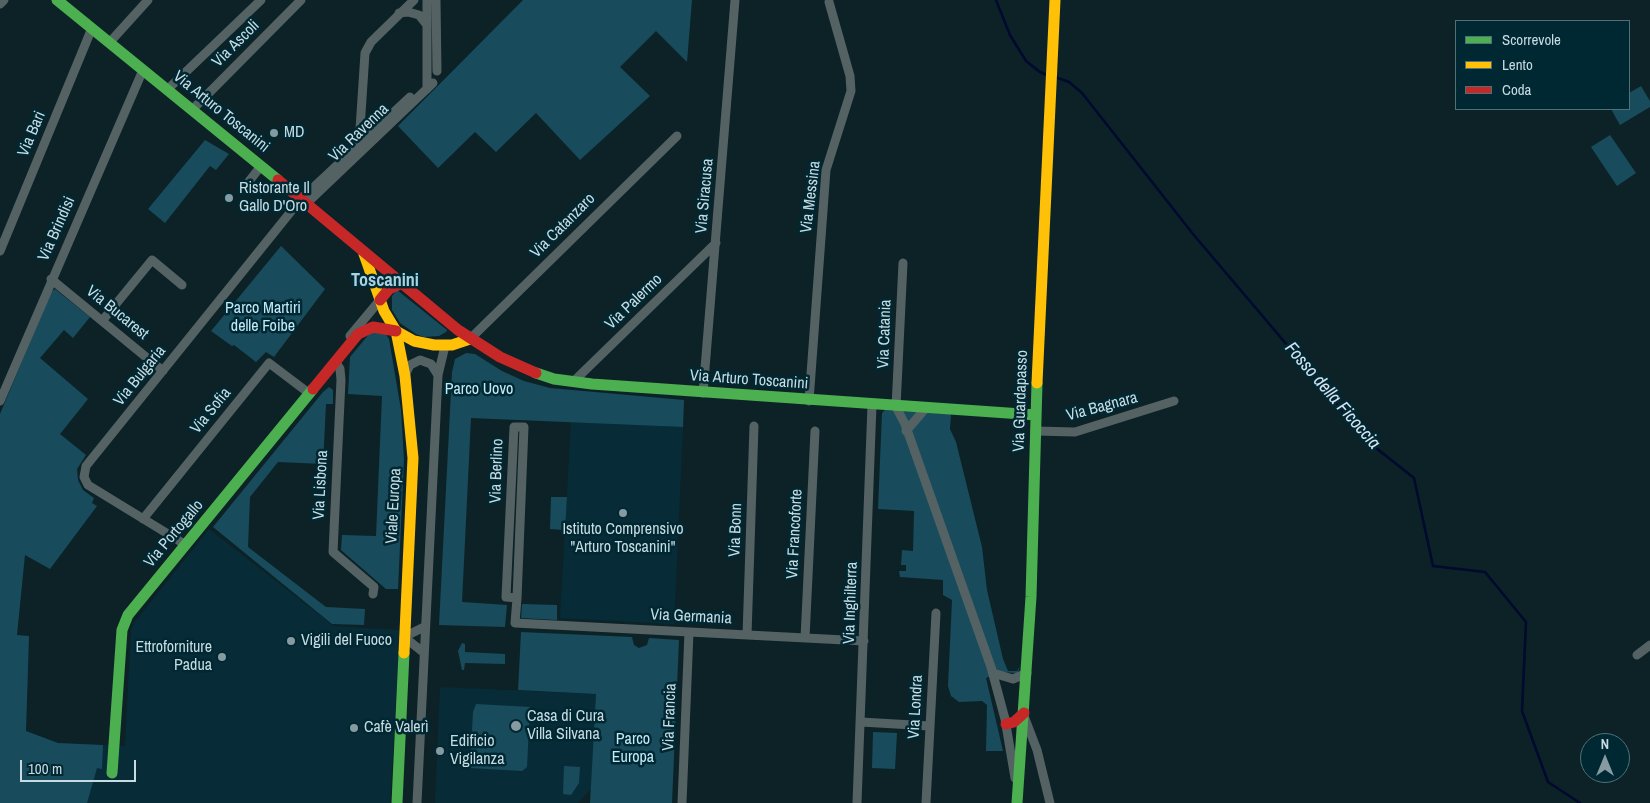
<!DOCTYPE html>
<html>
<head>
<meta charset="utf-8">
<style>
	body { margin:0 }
	#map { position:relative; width:1650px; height:803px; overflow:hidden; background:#0c2227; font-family:"Archivo Narrow",sans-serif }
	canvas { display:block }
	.legend { position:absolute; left:1455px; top:20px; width:175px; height:90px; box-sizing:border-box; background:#002833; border:1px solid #507079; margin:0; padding:6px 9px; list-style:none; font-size:15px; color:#c7dbe2 }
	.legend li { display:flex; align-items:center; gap:10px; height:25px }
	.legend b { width:25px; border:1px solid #507079 }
	.north { position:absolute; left:1580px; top:733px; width:50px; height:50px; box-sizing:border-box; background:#002833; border:1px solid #507079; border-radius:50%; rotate:0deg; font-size:14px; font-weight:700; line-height:20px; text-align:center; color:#c7dbe2 }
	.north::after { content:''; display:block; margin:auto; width:18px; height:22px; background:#869aa1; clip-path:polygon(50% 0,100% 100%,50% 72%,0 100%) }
	.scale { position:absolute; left:20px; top:760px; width:116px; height:22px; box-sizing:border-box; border:2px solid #c7dbe2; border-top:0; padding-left:6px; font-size:15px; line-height:18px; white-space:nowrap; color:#c7dbe2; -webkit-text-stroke:4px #002833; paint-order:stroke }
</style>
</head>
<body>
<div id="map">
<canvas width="1650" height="803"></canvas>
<ul class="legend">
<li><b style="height:6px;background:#4caf50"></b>Scorrevole</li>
<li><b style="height:6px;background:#ffc107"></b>Lento</li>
<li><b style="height:6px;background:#c62828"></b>Coda</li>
</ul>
<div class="north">N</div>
<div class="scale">100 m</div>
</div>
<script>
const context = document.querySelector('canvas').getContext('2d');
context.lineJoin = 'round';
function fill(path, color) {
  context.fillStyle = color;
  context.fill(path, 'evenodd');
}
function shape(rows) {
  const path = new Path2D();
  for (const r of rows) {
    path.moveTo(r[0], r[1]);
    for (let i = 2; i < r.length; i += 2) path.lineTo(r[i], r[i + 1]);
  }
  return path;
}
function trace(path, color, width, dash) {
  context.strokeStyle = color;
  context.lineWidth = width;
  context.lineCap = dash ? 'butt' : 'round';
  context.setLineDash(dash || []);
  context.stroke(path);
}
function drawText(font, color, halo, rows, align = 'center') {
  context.font = font + ' "Archivo Narrow",sans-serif';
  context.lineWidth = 5;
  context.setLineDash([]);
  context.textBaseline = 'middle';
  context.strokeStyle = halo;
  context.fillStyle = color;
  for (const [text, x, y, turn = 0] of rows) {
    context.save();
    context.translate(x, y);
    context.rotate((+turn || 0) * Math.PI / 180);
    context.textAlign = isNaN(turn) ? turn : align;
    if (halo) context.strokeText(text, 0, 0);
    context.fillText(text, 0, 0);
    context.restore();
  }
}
const built = shape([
	[571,422,683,427,674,624,560,618],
	[209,529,334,626,400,630,390,803,0,803,29,636,26,731,58,743,125,746,131,630,134,623],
	[440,687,596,694,591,789,578,803,435,803]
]);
const green = shape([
	[523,0,692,0,687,62,656,31,620,67,650,96,580,160,536,113,496,152,475,132,438,168,398,126],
	[1641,86,1650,101,1650,107,1620,125,1611,109,1629,109,1629,93],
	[1610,135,1636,173,1617,186,1591,147],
	[205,140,229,154,216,170,210,166,165,223,148,209],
	[281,246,325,289,274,357,266,352,256,362,234,345,232,346,211,331],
	[55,289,90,317,73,338,64,330,40,358,88,399,60,434,86,455,77,469,78,480,83,490,94,498,92,503,97,506,50,569,25,555,17,635,29,636,26,731,58,743,103,745,102,769,97,768,87,803,0,803,0,414,51,292],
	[397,290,447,330,446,332,439,336,424,337,416,334,400,323,392,310,392,296],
	[370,333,385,333,389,339,401,410,404,460,398,589,386,589,341,550,342,535,376,536,382,396,348,394,350,357],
	[466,353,475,354,502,371,524,381,550,388,684,400,683,427,471,418,462,602,507,605,505,627,439,625,452,372,455,359],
	[329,387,333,390,333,404,326,404,323,464,278,462,250,497,248,547,326,607,365,609,364,625,332,624,213,527,323,392],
	[885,410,951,414,950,429,956,442,982,547,987,590,1003,659,1008,671,1017,671,1020,666,1018,672,1016,673,1000,672,986,678,1003,751,986,751,987,705,982,701,959,702,951,696,948,686,952,600,943,595,943,580,900,577,899,571,906,571,906,565,901,565,902,550,913,551,914,511,878,509,882,413],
	[551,497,567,497,565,530,550,529],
	[522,604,557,605,557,620,521,618],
	[521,632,632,637,634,645,639,648,647,645,649,638,679,640,672,803,590,803,596,694,518,690],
	[462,643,465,644,465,652,505,654,505,664,465,663,464,670,462,670,458,651],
	[476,704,530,707,527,767,522,771,470,768,473,712],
	[873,732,897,733,895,769,872,768],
	[564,766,580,767,579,783,571,795,563,794]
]);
const stream = shape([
	[996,0,1010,35,1026,61,1040,72,1047,75],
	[1055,77,1069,82,1082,93,1193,234,1371,444,1414,478,1433,566,1485,572,1526,622,1522,711,1548,782,1580,803]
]);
const street = shape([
	[427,0,427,89],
	[436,0,437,71],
	[0,4,4,0],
	[399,13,408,12,419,15,427,25],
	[110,42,148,0],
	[168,89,261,0],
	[193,109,301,0],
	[359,144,365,53,371,42,414,0],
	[243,189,261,166],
	[306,204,433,83],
	[0,251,92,28],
	[903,263,896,407,905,424,991,667,1005,719,1015,778],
	[51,279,163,371],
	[102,321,152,260,182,285],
	[350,336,380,300],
	[470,339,677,136],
	[335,361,340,369,341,380,333,552,374,587,373,594],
	[405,375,410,365,420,360,431,364,438,375],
	[573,382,716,243],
	[703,393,735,0],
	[0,401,143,70],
	[809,401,826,170,851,91,850,76,829,2],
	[514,427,524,427,517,598,506,597,514,427],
	[906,431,925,409],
	[1035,431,1075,432,1174,401],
	[143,519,269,363,310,394],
	[186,545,88,485,84,477,86,466,301,199,410,97],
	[517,598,515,623,864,641],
	[747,635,754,426],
	[805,638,815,431],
	[423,652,404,637,424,627],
	[1637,655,1650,645],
	[993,673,1013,679,1027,673],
	[1024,716,1037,750,1050,803],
	[861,722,930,726],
	[417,803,438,375,445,346],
	[682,803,689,632],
	[857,803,872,405],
	[926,803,936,613]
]);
const fast = shape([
	[57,0,278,180],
	[536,373,554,379,592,384,1036,415],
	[112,773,122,630,128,615,313,389],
	[397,803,404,653],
	[1017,803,1031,597,1037,383]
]);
const slow = shape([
	[364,254,384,311,396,331,414,341,434,345,452,345,470,339],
	[396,331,405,376,413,458,404,653],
	[1037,383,1055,0]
]);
const jam = shape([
	[278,180,458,330,500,357,536,373],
	[380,300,389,289,402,283],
	[313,389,358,334,373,327,396,331],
	[1006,724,1014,722,1024,713]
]);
const markers = [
	[274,133,5,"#869aa1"],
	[229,198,5,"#869aa1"],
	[623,513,5,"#869aa1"],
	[291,641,5,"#869aa1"],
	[222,657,5,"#869aa1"],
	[516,726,6,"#869aa1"],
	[354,728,5,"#869aa1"],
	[440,751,5,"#869aa1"]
];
const streetNames = [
	["Via Ascoli",236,44,-45],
	["Via Arturo Toscanini",221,112,39],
	["Via Ravenna",359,133,-44],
	["Via Bari",32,134,-67],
	["Via Siracusa",705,196,-85],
	["Via Messina",811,197,-83],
	["Via Catanzaro",563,226,-45],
	["Via Brindisi",57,229,-66],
	["Via Palermo",634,302,-44],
	["Via Bucarest",117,313,39],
	["Via Catania",885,334,-88],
	["Via Bulgaria",140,376,-51],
	["Via Arturo Toscanini",749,380,4],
	["Via Guardapasso",1021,401,-88],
	["Via Bagnara",1102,407,-15],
	["Via Sofia",211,411,-51],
	["Via Berlino",497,471,-88],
	["Via Lisbona",321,485,-87],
	["Viale Europa",394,506,-87],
	["Via Bonn",736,530,-88],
	["Via Portogallo",174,534,-50],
	["Via Francoforte",795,534,-87],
	["Via Inghilterra",851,603,-88],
	["Via Germania",691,617,3],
	["Via Londra",916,707,-87],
	["Via Francia",670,717,-88]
];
const poiNames = [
	["MD",284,133],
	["Ristorante Il",239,189],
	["Gallo D'Oro",239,207],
	["Istituto Comprensivo",623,530,"center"],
	["\"Arturo Toscanini\"",623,548,"center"],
	["Vigili del Fuoco",301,641],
	["Ettroforniture",212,648,"right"],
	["Padua",212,666,"right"],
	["Casa di Cura",527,717],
	["Villa Silvana",527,735],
	["Cafè Valerì",364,728],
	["Edificio",450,742],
	["Vigilanza",450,760]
];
const parkNames = [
	["Parco Martiri",263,309],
	["delle Foibe",263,327],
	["Parco Uovo",479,390],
	["Parco",633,740],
	["Europa",633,758]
];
const neighbourhoodNames = [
	["Toscanini",385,281]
];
const waterNames = [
	["Fosso della Ficoccia",1332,396,49]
];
fill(built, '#072c37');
fill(green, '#184c5c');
trace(stream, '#01092e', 2.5);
trace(street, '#546263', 9);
trace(fast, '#4caf50', 11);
trace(slow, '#ffc107', 11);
trace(jam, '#c62828', 11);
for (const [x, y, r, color] of markers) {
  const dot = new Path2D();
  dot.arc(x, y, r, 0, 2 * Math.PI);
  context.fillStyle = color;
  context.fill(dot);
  trace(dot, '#002833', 2);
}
drawText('16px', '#c7dbe2', '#002833', streetNames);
drawText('16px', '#c7dbe2', '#002833', poiNames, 'left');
drawText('16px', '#c2eaf9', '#002833', parkNames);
drawText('bold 18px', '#aad3e2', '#002833', neighbourhoodNames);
drawText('italic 18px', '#d9e3f2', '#002833', waterNames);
</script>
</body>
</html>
